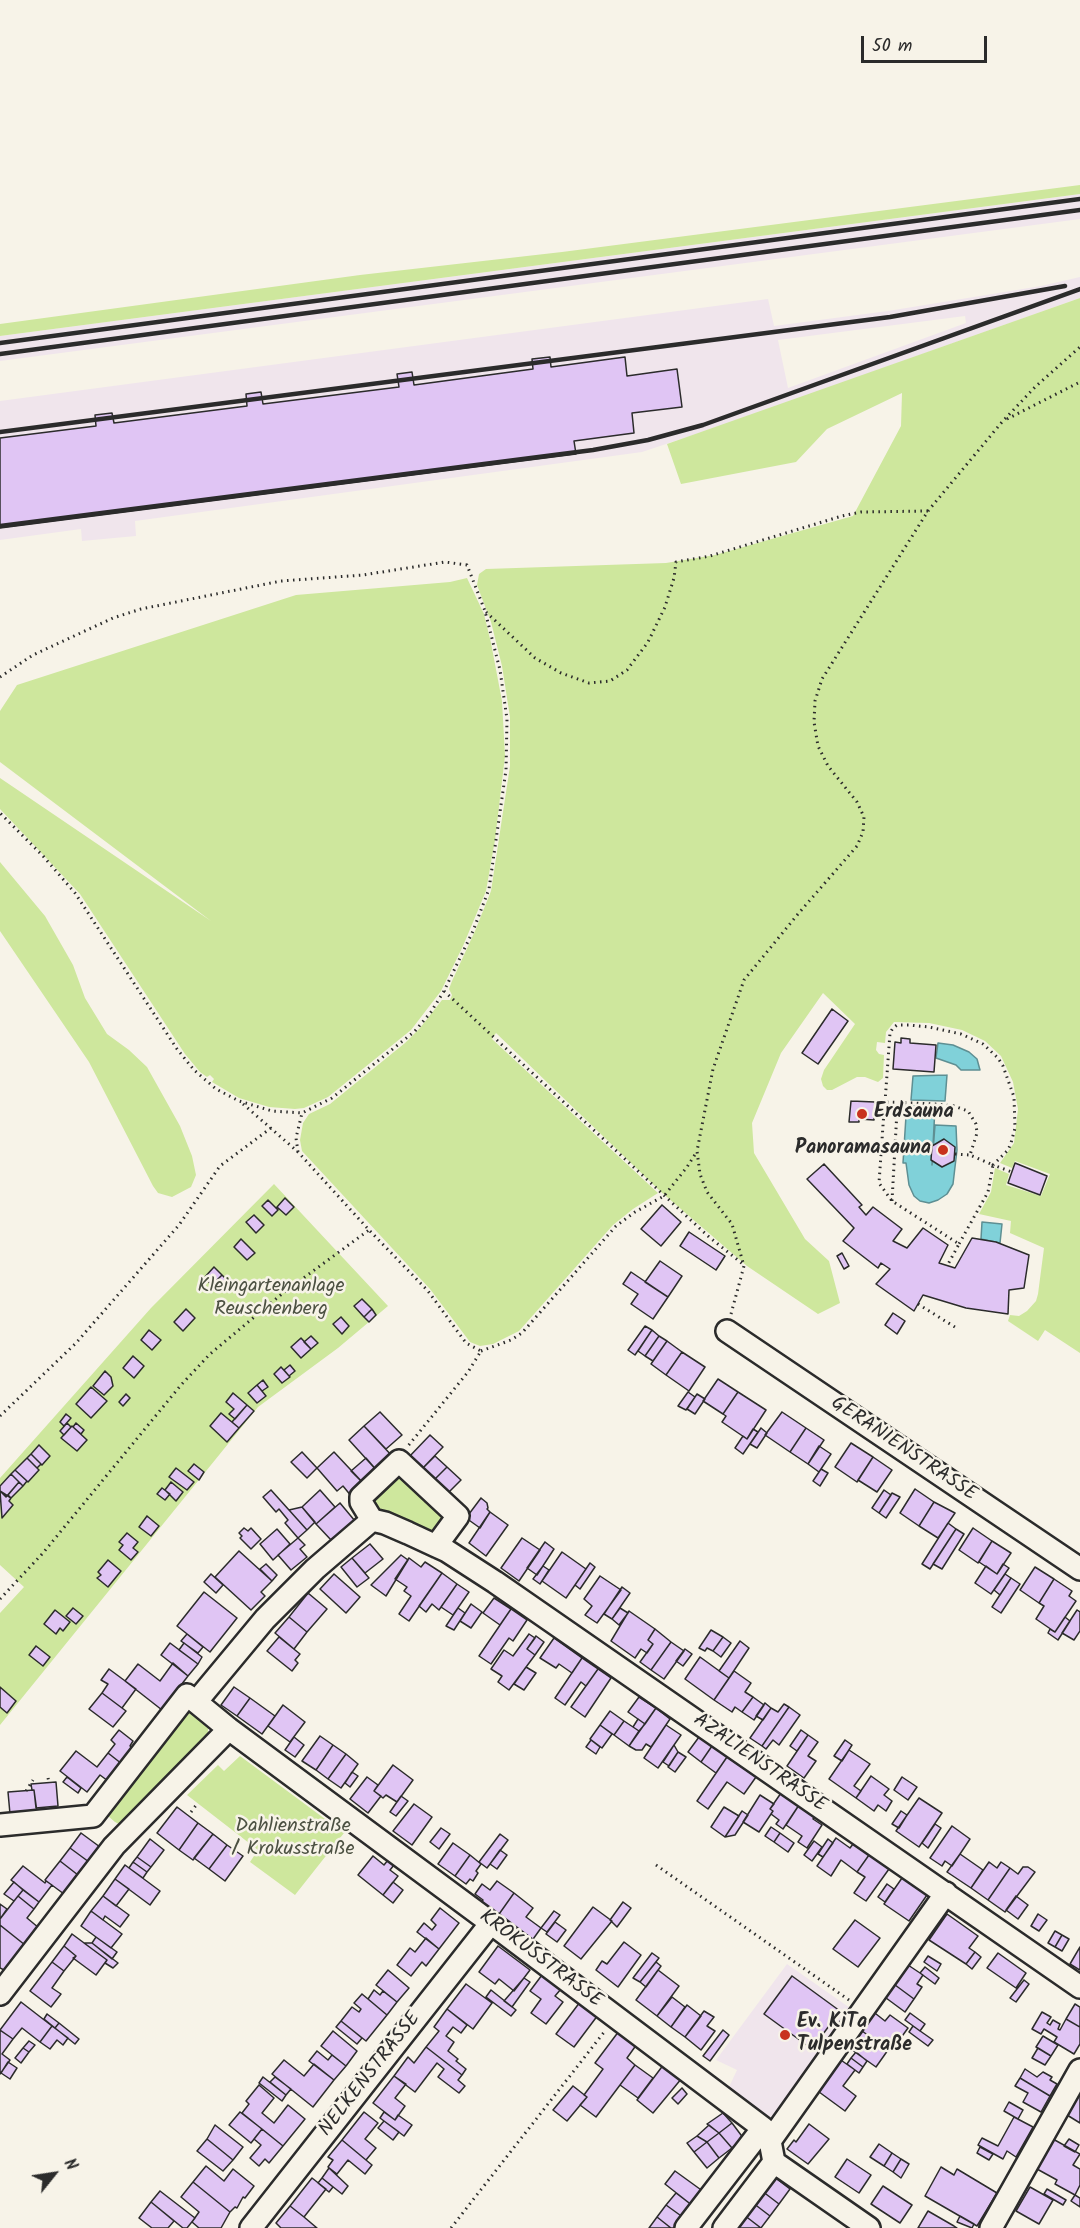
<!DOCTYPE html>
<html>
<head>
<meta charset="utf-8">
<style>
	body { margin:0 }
	#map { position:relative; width:1080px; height:2228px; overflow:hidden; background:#f7f3e8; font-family:Kalam,sans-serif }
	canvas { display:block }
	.north { position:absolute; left:24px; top:2144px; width:60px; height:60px; -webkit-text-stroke:4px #f7f3e8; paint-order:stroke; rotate:60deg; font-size:16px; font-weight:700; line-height:24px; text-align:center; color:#2b2b2b }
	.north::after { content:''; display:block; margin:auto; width:21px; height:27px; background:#2b2b2b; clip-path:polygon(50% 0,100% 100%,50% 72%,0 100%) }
	.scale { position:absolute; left:861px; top:36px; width:126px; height:27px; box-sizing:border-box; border:3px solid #2b2b2b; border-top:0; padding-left:8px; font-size:18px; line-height:21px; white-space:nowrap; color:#2b2b2b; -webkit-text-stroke:4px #f7f3e8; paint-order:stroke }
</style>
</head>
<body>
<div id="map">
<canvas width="1080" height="2228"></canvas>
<div class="north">N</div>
<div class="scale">50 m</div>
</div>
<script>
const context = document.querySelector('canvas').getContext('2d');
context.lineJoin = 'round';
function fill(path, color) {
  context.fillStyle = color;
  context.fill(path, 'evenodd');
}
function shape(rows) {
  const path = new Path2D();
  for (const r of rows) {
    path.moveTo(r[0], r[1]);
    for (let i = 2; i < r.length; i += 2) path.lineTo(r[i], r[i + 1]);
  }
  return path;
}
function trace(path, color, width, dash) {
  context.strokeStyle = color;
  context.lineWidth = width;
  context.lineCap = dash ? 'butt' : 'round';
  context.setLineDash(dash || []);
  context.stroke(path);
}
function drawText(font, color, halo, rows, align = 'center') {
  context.font = font + ' Kalam,sans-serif';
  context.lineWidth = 5;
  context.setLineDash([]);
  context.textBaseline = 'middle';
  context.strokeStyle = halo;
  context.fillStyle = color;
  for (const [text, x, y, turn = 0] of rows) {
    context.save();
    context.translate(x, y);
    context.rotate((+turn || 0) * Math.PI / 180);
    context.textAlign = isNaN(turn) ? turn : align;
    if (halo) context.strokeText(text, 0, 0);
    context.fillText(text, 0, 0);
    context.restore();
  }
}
const built = shape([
	[1080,194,1080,219,0,361,0,336],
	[1080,277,1080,298,738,420,642,452,135,521,136,536,82,541,81,529,0,540,0,401,768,299,774,326,888,311,1041,286],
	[965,316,966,323,788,388,778,340],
	[787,1964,853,2010,776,2116,772,2117,767,2116,729,2087,737,2070,716,2060]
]);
const green = shape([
	[1080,185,1080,194,0,336,0,324,360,275,562,252],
	[1080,298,1080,1353,1045,1330,1038,1341,1008,1321,1010,1315,1019,1316,1027,1311,1036,1301,1038,1294,1044,1248,1010,1233,1011,1221,979,1214,991,1192,995,1168,1009,1174,1006,1185,1041,1196,1050,1174,1015,1161,1012,1168,1000,1163,1014,1143,1018,1109,1013,1082,1001,1056,985,1041,962,1030,929,1023,894,1022,886,1032,885,1043,877,1042,876,1050,879,1054,884,1055,883,1078,878,1082,865,1077,857,1077,832,1090,827,1090,823,1086,821,1079,824,1070,855,1024,823,993,781,1053,752,1123,754,1153,805,1239,829,1261,840,1303,818,1314,747,1266,660,1191,496,1033,492,1039,658,1193,633,1209,613,1225,519,1331,493,1344,480,1346,470,1342,430,1289,302,1151,300,1140,303,1123,309,1114,330,1104,405,1043,420,1028,442,1000,450,1000,452,995,449,989,452,981,475,931,491,891,510,766,510,717,502,666,491,622,477,585,479,574,486,569,666,563,715,555,853,516,901,426,902,393,827,429,796,462,681,484,667,444],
	[467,578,484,614,491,643,502,701,505,756,495,840,486,891,463,946,441,991,411,1030,328,1097,304,1108,295,1109,269,1107,239,1098,212,1082,214,1079,210,1075,207,1077,200,1072,185,1054,80,894,0,809,0,778,211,921,0,762,0,711,17,685,296,595,450,582],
	[0,862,45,916,73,965,85,998,107,1034,129,1050,147,1067,180,1126,192,1156,196,1175,191,1187,172,1197,158,1193,153,1186,89,1062,0,931],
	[274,1184,388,1306,338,1348,258,1407,0,1725,0,1613,24,1587,0,1565,0,1478,151,1308],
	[395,1472,448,1517,434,1535,371,1510,369,1500],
	[185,1710,195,1710,205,1718,208,1726,208,1735,121,1825,115,1822,108,1816,107,1811],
	[240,1756,344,1833,295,1895,250,1862,258,1850,187,1795,218,1765,224,1771]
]);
const water = shape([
	[938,1043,953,1045,969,1052,977,1059,980,1070,961,1070,956,1065,936,1058,938,1043],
	[947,1075,945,1101,911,1100,913,1076,947,1075],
	[903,1106,935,1107,932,1165,935,1125,956,1126,957,1150,953,1184,947,1194,938,1200,929,1203,920,1201,914,1196,909,1185,906,1163,903,1163,906,1116,902,1115,903,1106],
	[982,1222,1002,1224,1000,1243,981,1239,982,1222]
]);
const building = shape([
	[550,357,551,367,625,357,627,376,677,369,682,407,632,413,634,433,574,441,576,454,0,528,0,438,96,426,95,415,112,413,114,423,247,406,246,394,261,392,263,404,399,387,397,374,412,372,414,385,533,369,532,359,550,357],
	[832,1009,848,1021,818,1064,802,1053,832,1009],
	[901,1038,910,1039,910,1043,936,1045,934,1072,893,1069,895,1042,901,1043,901,1038],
	[851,1101,875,1102,874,1120,859,1119,859,1122,849,1122,851,1101],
	[944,1139,955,1147,954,1161,942,1167,931,1160,932,1146,944,1139],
	[1015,1163,1047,1176,1040,1195,1008,1183,1015,1163],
	[824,1164,862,1205,859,1207,866,1215,873,1207,902,1229,893,1241,907,1248,923,1228,948,1245,939,1263,955,1268,972,1238,996,1242,1029,1255,1024,1288,1009,1290,1008,1314,966,1308,923,1295,914,1311,876,1284,890,1269,881,1263,878,1268,843,1241,854,1228,807,1179,824,1164],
	[285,1198,294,1207,286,1215,277,1207,285,1198],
	[268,1200,278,1210,272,1216,262,1206,268,1200],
	[662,1205,681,1222,661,1246,641,1229,662,1205],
	[254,1215,264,1225,256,1233,246,1222,254,1215],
	[689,1232,725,1256,716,1270,680,1246,689,1232],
	[241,1239,255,1253,247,1260,234,1247,241,1239],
	[842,1253,849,1266,844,1269,837,1256,842,1253],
	[660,1261,682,1276,668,1297,645,1282,660,1261],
	[214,1267,222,1275,212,1285,204,1278,214,1267],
	[631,1272,668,1297,653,1319,631,1304,638,1294,623,1284,631,1272],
	[222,1275,227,1280,217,1290,212,1285,222,1275],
	[362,1299,372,1309,364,1317,354,1306,362,1299],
	[186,1309,195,1318,183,1331,174,1322,186,1309],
	[372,1309,376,1315,369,1322,364,1317,372,1309],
	[893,1313,905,1321,897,1334,885,1325,893,1313],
	[341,1317,349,1326,342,1334,333,1324,341,1317],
	[645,1326,652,1330,635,1355,628,1350,645,1326],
	[149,1330,161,1340,152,1350,141,1340,149,1330],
	[652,1330,659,1336,645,1356,638,1351,652,1330],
	[311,1336,318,1343,311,1349,304,1342,311,1336],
	[659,1336,667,1341,653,1361,645,1356,659,1336],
	[301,1338,311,1349,301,1358,291,1347,301,1338],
	[667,1341,682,1352,666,1375,651,1364,667,1341],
	[682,1352,705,1367,689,1391,666,1375,682,1352],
	[133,1356,144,1366,134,1378,123,1368,133,1356],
	[290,1365,295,1371,289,1376,284,1370,290,1365],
	[281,1367,290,1377,282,1383,274,1374,281,1367],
	[105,1371,111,1377,113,1386,104,1395,93,1386,105,1371],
	[718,1379,738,1392,723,1414,703,1401,718,1379],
	[263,1380,268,1387,262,1391,257,1385,263,1380],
	[257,1385,266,1396,257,1403,248,1393,257,1385],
	[91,1387,107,1401,91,1418,76,1404,91,1387],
	[688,1392,695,1397,686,1410,678,1406,688,1392],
	[738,1392,766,1410,747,1439,722,1422,726,1416,723,1414,738,1392],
	[233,1393,247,1405,235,1419,229,1414,234,1409,226,1402,233,1393],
	[126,1394,130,1398,123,1406,119,1402,126,1394],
	[697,1394,705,1399,695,1414,687,1409,697,1394],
	[247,1405,254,1411,239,1428,232,1422,247,1405],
	[380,1412,402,1435,386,1449,364,1426,380,1412],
	[782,1412,806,1428,790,1452,765,1435,782,1412],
	[221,1413,239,1428,227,1442,210,1426,221,1413],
	[66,1414,71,1418,64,1426,60,1422,66,1414],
	[67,1423,71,1427,64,1435,60,1431,67,1423],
	[76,1423,84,1430,81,1434,73,1427,76,1423],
	[72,1426,87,1440,77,1451,61,1438,72,1426],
	[364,1426,394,1458,379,1473,349,1440,364,1426],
	[761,1428,767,1433,757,1448,750,1444,761,1428],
	[806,1428,824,1440,808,1464,790,1452,806,1428],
	[753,1429,758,1432,743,1454,735,1448,743,1436,747,1439,753,1429],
	[430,1435,443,1447,420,1471,407,1459,430,1435],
	[851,1443,873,1457,857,1482,835,1467,851,1443],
	[39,1445,50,1456,42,1465,31,1454,39,1445],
	[819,1446,831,1454,819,1472,808,1464,819,1446],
	[302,1452,317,1468,307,1478,291,1462,302,1452],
	[334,1452,365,1485,352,1497,343,1486,337,1491,317,1468,334,1452],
	[31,1454,41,1464,37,1468,27,1458,31,1454],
	[435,1456,447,1467,432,1482,420,1471,435,1456],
	[873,1457,892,1470,877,1492,858,1480,873,1457],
	[27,1458,39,1470,28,1482,15,1470,27,1458],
	[366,1458,379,1473,365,1485,351,1471,366,1458],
	[194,1464,204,1472,199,1480,188,1471,194,1464],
	[447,1467,461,1480,446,1495,432,1482,447,1467],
	[176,1468,194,1482,187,1490,169,1477,176,1468],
	[821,1469,828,1473,820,1486,813,1481,821,1469],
	[15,1470,27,1481,23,1486,11,1474,15,1470],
	[11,1474,19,1482,6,1497,0,1491,0,1486,11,1474],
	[19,1482,23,1486,11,1498,8,1495,19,1482],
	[171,1482,183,1492,176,1501,165,1490,171,1482],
	[162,1488,170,1494,165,1500,157,1494,162,1488],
	[915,1489,934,1502,919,1526,900,1513,915,1489],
	[271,1490,307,1530,298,1538,285,1523,288,1520,279,1509,276,1512,263,1497,271,1490],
	[320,1490,335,1507,316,1524,302,1507,320,1490],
	[884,1490,891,1495,879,1513,872,1508,884,1490],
	[0,1491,11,1498,9,1501,13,1505,2,1518,0,1491],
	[892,1493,900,1497,886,1518,879,1513,892,1493],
	[481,1498,487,1503,488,1508,487,1509,490,1512,480,1528,466,1518,481,1498],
	[934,1502,955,1513,938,1538,919,1526,934,1502],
	[340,1503,355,1521,332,1541,316,1524,340,1503],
	[302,1507,315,1522,307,1530,289,1510,302,1507],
	[490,1512,508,1525,486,1556,469,1543,490,1512],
	[147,1516,159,1526,151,1536,139,1527,147,1516],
	[948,1523,956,1529,930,1569,922,1564,948,1523],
	[244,1528,248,1531,251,1528,261,1539,251,1549,240,1538,242,1536,239,1533,244,1528],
	[973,1528,992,1541,978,1563,959,1550,973,1528],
	[277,1529,290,1544,273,1560,260,1544,277,1529],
	[956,1529,964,1534,942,1569,933,1564,956,1529],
	[127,1533,138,1542,133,1548,138,1552,131,1560,119,1550,123,1545,119,1542,127,1533],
	[298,1538,305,1545,300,1549,307,1557,291,1570,278,1555,298,1538],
	[522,1538,540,1550,519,1581,501,1568,522,1538],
	[992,1541,1011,1553,997,1574,979,1562,992,1541],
	[545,1542,554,1549,537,1575,527,1568,545,1542],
	[370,1544,383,1559,365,1573,352,1558,370,1544],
	[239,1551,272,1581,261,1592,265,1596,251,1610,215,1577,239,1551],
	[562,1552,586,1569,566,1598,542,1581,562,1552],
	[401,1555,408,1560,386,1596,371,1585,401,1555],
	[352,1558,369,1578,357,1587,341,1567,352,1558],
	[409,1558,421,1567,425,1562,442,1573,409,1621,399,1614,411,1596,404,1591,407,1587,395,1579,409,1558],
	[108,1560,121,1571,108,1587,97,1578,101,1575,98,1572,108,1560],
	[590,1563,595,1567,580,1589,575,1585,590,1563],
	[266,1564,277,1575,272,1581,260,1569,266,1564],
	[1003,1564,1009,1568,991,1594,975,1583,986,1566,997,1574,1003,1564],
	[543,1566,549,1570,540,1584,533,1579,543,1566],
	[1035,1567,1054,1579,1039,1603,1020,1590,1035,1567],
	[442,1573,457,1584,439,1610,432,1604,426,1612,419,1606,442,1573],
	[211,1574,223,1585,216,1593,204,1582,211,1574],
	[334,1574,360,1597,346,1613,320,1589,334,1574],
	[1005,1574,1011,1578,1000,1595,994,1590,1005,1574],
	[600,1576,621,1590,597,1623,585,1615,592,1606,584,1599,600,1576],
	[1011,1578,1020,1584,1001,1613,992,1607,1011,1578],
	[1054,1579,1072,1591,1069,1596,1076,1601,1055,1632,1036,1619,1044,1606,1039,1603,1054,1579],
	[457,1584,469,1592,453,1615,441,1607,457,1584],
	[622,1587,630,1593,612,1619,604,1614,622,1587],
	[204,1592,237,1618,210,1652,177,1626,204,1592],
	[308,1593,327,1609,307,1632,289,1617,308,1593],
	[494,1598,511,1609,500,1625,483,1613,494,1598],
	[471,1604,482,1612,471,1628,460,1621,471,1604],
	[73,1608,83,1616,76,1624,66,1616,73,1608],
	[458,1608,465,1613,454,1630,446,1626,458,1608],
	[620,1608,628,1613,619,1625,612,1619,620,1608],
	[511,1609,527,1620,513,1641,509,1638,491,1664,479,1656,511,1609],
	[55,1610,70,1622,63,1631,60,1628,56,1634,44,1624,55,1610],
	[1077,1610,1080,1612,1080,1631,1074,1640,1062,1633,1077,1610],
	[629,1611,655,1629,648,1640,653,1644,647,1653,641,1649,635,1658,611,1641,629,1611],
	[289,1617,307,1632,294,1649,275,1633,289,1617],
	[1065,1617,1070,1621,1058,1640,1048,1633,1050,1629,1055,1632,1065,1617],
	[655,1629,671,1642,651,1670,640,1662,653,1644,648,1640,655,1629],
	[711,1630,723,1637,713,1651,707,1648,705,1651,699,1648,711,1630],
	[187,1634,203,1647,198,1653,181,1641,187,1634],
	[529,1634,535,1638,527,1649,535,1655,509,1690,498,1682,502,1676,491,1669,504,1650,513,1656,529,1634],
	[536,1636,544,1642,535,1655,527,1649,536,1636],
	[279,1637,300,1654,295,1660,298,1663,292,1671,267,1651,279,1637],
	[723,1637,731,1643,721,1657,713,1651,723,1637],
	[554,1638,582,1658,572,1673,559,1664,556,1668,540,1658,554,1638],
	[740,1641,749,1648,729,1678,719,1671,740,1641],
	[671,1642,684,1651,664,1679,651,1670,671,1642],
	[170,1643,198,1664,188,1676,161,1655,170,1643],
	[184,1643,202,1657,198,1664,179,1650,184,1643],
	[36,1646,50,1657,43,1666,29,1655,36,1646],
	[685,1649,692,1654,683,1666,676,1661,685,1649],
	[700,1657,729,1678,714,1700,685,1679,700,1657],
	[582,1658,598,1669,586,1686,581,1682,565,1705,555,1698,582,1658],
	[173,1663,188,1676,162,1710,125,1681,138,1664,160,1681,173,1663],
	[526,1667,536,1673,524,1690,514,1684,526,1667],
	[109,1669,136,1689,122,1708,102,1693,108,1684,101,1680,109,1669],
	[598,1669,611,1678,585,1717,571,1707,598,1669],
	[734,1671,751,1683,745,1692,753,1697,742,1712,735,1707,732,1712,714,1700,734,1671],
	[0,1687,16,1701,7,1713,0,1707,0,1687],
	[234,1687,250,1698,237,1716,221,1705,234,1687],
	[102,1693,126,1711,113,1727,89,1709,102,1693],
	[639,1697,656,1708,645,1724,628,1712,639,1697],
	[753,1697,764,1705,754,1720,742,1712,753,1697],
	[250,1698,275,1716,262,1734,237,1716,250,1698],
	[765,1703,771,1708,763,1720,756,1716,765,1703],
	[784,1704,789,1707,762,1746,750,1738,771,1708,778,1712,784,1704],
	[283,1705,305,1722,290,1742,268,1726,283,1705],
	[789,1707,800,1715,779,1745,773,1740,766,1749,762,1746,789,1707],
	[656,1708,670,1719,651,1747,646,1744,642,1750,636,1750,629,1746,656,1708],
	[610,1711,624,1721,614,1735,600,1725,610,1711],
	[638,1719,645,1724,639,1731,633,1727,638,1719],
	[624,1721,639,1731,629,1746,614,1735,624,1721],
	[600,1725,612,1734,602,1748,590,1739,600,1725],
	[666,1725,681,1735,658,1768,644,1758,666,1725],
	[119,1730,133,1741,130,1746,134,1749,122,1764,108,1753,115,1744,111,1740,119,1730],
	[801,1730,808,1735,797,1751,790,1746,801,1730],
	[808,1735,818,1742,808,1756,816,1761,804,1778,787,1766,808,1735],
	[320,1736,333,1745,316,1770,302,1761,320,1736],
	[294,1737,304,1745,295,1757,285,1750,294,1737],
	[699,1737,712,1746,701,1762,688,1752,699,1737],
	[591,1740,600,1747,596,1754,586,1747,591,1740],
	[845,1740,852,1745,842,1761,834,1756,845,1740],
	[333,1745,346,1754,328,1779,316,1770,333,1745],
	[674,1745,678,1752,669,1766,663,1762,674,1745],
	[712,1746,727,1757,716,1773,701,1762,712,1746],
	[849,1750,870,1764,854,1786,861,1791,856,1798,829,1779,849,1750],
	[76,1751,97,1767,108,1753,122,1764,108,1781,100,1775,87,1792,60,1771,76,1751],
	[678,1752,686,1757,675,1772,668,1767,678,1752],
	[346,1754,358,1764,341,1788,328,1779,346,1754],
	[727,1757,756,1777,744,1794,727,1782,708,1809,697,1801,727,1757],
	[393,1765,413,1780,397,1802,386,1795,383,1798,374,1791,393,1765],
	[352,1772,358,1776,350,1787,345,1783,352,1772],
	[871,1776,889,1789,884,1795,892,1801,886,1811,878,1805,874,1811,856,1798,871,1776],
	[67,1777,81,1788,78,1793,63,1782,67,1777],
	[367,1777,378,1785,374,1791,381,1796,368,1813,350,1799,367,1777],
	[902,1777,917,1787,908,1800,894,1790,902,1777],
	[56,1782,58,1806,36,1808,34,1790,32,1790,31,1784,56,1782],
	[34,1790,37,1812,10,1814,8,1792,34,1790],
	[781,1793,799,1805,783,1829,776,1824,779,1820,771,1814,773,1811,770,1809,781,1793],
	[760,1795,774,1804,770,1809,773,1811,759,1832,743,1822,760,1795],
	[401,1796,408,1801,396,1816,390,1812,401,1796],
	[919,1798,942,1813,919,1847,896,1831,919,1798],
	[414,1804,432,1817,412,1845,393,1831,414,1804],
	[799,1805,815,1816,813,1819,822,1825,807,1848,798,1842,802,1836,786,1825,799,1805],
	[177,1807,198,1823,179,1850,157,1833,177,1807],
	[724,1807,739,1816,725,1837,711,1827,724,1807],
	[742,1811,748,1815,735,1835,725,1837,742,1811],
	[901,1811,907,1815,899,1828,892,1824,901,1811],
	[198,1823,213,1834,193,1860,179,1850,198,1823],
	[935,1824,941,1828,928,1848,922,1843,935,1824],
	[952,1826,970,1839,952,1866,945,1861,942,1866,930,1858,952,1826],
	[771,1827,780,1833,774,1842,765,1836,771,1827],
	[441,1828,450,1834,439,1849,430,1842,441,1828],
	[81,1833,100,1847,89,1862,70,1848,81,1833],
	[780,1833,794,1843,788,1852,774,1842,780,1833],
	[213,1834,227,1845,209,1869,194,1858,213,1834],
	[500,1834,508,1840,487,1868,479,1862,500,1834],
	[836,1838,850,1848,853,1844,869,1855,857,1872,841,1860,831,1876,817,1866,836,1838],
	[150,1839,164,1850,151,1867,137,1857,150,1839],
	[828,1839,833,1843,823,1857,818,1854,828,1839],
	[814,1841,822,1847,812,1861,804,1855,814,1841],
	[453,1843,470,1855,455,1876,438,1864,453,1843],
	[227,1845,243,1856,225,1881,209,1869,227,1845],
	[70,1848,89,1862,78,1875,60,1861,70,1848],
	[500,1850,507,1855,497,1869,490,1864,500,1850],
	[960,1854,983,1870,971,1888,947,1872,960,1854],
	[470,1855,481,1864,476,1871,478,1873,473,1881,470,1879,466,1884,455,1876,470,1855],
	[869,1855,889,1869,866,1901,854,1893,865,1877,857,1872,869,1855],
	[373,1856,384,1865,388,1860,391,1863,394,1865,390,1870,398,1876,383,1895,358,1875,373,1856],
	[137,1857,151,1867,147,1872,133,1862,137,1857],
	[60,1861,78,1875,64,1894,45,1880,60,1861],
	[133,1862,147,1872,143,1878,129,1868,133,1862],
	[989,1862,997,1868,1001,1862,1010,1868,988,1900,971,1888,989,1862],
	[125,1865,160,1891,150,1905,115,1879,125,1865],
	[23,1866,45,1883,46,1881,52,1885,39,1902,11,1880,23,1866],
	[1023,1867,1028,1867,1035,1872,1005,1912,988,1900,1010,1868,1018,1874,1023,1867],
	[902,1878,927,1895,909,1921,884,1904,902,1878],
	[115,1879,129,1889,116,1906,103,1896,115,1879],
	[497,1881,514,1893,497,1917,480,1904,483,1900,475,1894,482,1884,490,1890,497,1881],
	[14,1882,23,1890,14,1901,4,1894,14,1882],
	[393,1882,403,1890,393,1903,383,1895,393,1882],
	[887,1884,894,1889,885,1902,878,1897,887,1884],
	[23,1890,39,1902,34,1909,18,1896,23,1890],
	[514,1893,533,1908,526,1917,541,1928,531,1942,497,1917,514,1893],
	[18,1896,34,1909,27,1918,39,1928,25,1945,0,1925,0,1919,18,1896],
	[103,1896,129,1915,120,1927,105,1916,103,1920,91,1911,103,1896],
	[1016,1896,1028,1905,1018,1919,1006,1910,1016,1896],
	[623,1902,631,1908,617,1927,610,1920,623,1902],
	[0,1904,7,1909,0,1919,0,1904],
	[593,1907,612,1921,581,1959,564,1946,593,1907],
	[440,1908,459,1923,439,1949,417,1932,424,1923,432,1930,436,1925,431,1920,440,1908],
	[91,1911,122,1934,111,1948,81,1926,91,1911],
	[554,1911,560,1915,547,1932,541,1928,554,1911],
	[947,1914,978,1936,969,1948,975,1952,966,1964,929,1940,947,1914],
	[1038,1914,1047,1920,1039,1931,1031,1926,1038,1914],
	[855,1920,880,1938,858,1967,833,1949,855,1920],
	[555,1922,566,1930,557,1942,546,1934,555,1922],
	[0,1925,25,1945,6,1971,0,1968,0,1925],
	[1055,1931,1062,1935,1055,1947,1048,1943,1055,1931],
	[72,1934,107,1960,96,1975,73,1958,76,1956,64,1946,72,1934],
	[1062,1935,1069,1939,1062,1951,1055,1947,1062,1935],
	[96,1937,117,1952,112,1959,92,1943,96,1937],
	[426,1938,439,1949,426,1966,422,1962,411,1976,397,1965,410,1948,415,1952,426,1938],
	[624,1942,641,1955,618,1987,596,1970,602,1961,607,1964,624,1942],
	[84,1943,92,1943,118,1963,113,1968,105,1963,107,1960,84,1943],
	[64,1946,76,1956,64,1971,52,1962,64,1946],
	[498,1946,530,1970,514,1991,499,1979,495,1984,479,1972,498,1946],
	[1080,1947,1080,1970,1070,1964,1080,1947],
	[975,1952,981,1957,972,1969,966,1964,975,1952],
	[652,1953,659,1958,640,1982,633,1978,652,1953],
	[998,1953,1026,1973,1016,1988,987,1968,998,1953],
	[928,1956,941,1964,937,1971,924,1962,928,1956],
	[52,1962,64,1971,52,1988,61,1994,51,2007,30,1991,52,1962],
	[656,1962,661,1966,646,1987,640,1982,656,1962],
	[905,1963,923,1975,917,1984,922,1987,914,1999,891,1982,905,1963],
	[925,1967,939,1978,935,1984,920,1973,925,1967],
	[388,1970,409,1988,397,2002,376,1985,388,1970],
	[658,1970,679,1986,657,2016,636,2000,658,1970],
	[542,1975,561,1989,555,1996,563,2002,546,2024,531,2013,541,1999,530,1991,542,1975],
	[792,1976,840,2011,812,2049,764,2014,792,1976],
	[524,1978,530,1982,512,2007,504,2001,524,1978],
	[1024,1980,1029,1984,1016,2002,1010,1998,1024,1980],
	[891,1982,914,1999,905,2012,882,1995,891,1982],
	[466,1984,492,2003,473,2029,447,2009,466,1984],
	[374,1990,380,1995,383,1991,397,2002,387,2015,368,1999,374,1990],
	[491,1990,516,2010,511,2016,486,1997,491,1990],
	[362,1994,387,2015,366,2041,341,2021,352,2007,359,2012,361,2009,354,2003,362,1994],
	[672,1997,685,2007,671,2027,657,2016,672,1997],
	[21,2002,52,2026,40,2042,22,2028,13,2039,0,2030,21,2002],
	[580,2002,598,2015,574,2047,556,2034,580,2002],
	[1075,2004,1080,2007,1080,2027,1066,2019,1075,2004],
	[687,2005,701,2016,685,2037,671,2027,687,2005],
	[447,2009,467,2025,461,2033,453,2027,446,2036,454,2042,448,2051,458,2059,456,2061,466,2069,462,2075,426,2047,439,2031,434,2027,447,2009],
	[871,2010,885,2021,890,2015,908,2028,895,2046,892,2045,888,2050,858,2028,871,2010],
	[704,2011,714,2017,707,2026,715,2031,701,2050,685,2037,704,2011],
	[1042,2012,1051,2017,1047,2023,1050,2025,1053,2020,1060,2024,1058,2029,1060,2030,1066,2019,1080,2027,1080,2044,1074,2054,1054,2042,1057,2037,1044,2029,1041,2034,1032,2029,1042,2012],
	[910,2013,925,2024,920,2031,905,2020,910,2013],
	[47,2014,59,2023,55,2028,44,2019,47,2014],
	[341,2021,362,2038,357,2044,336,2027,341,2021],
	[59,2023,79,2039,75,2044,55,2028,59,2023],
	[52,2026,68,2038,63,2045,57,2040,50,2049,40,2042,52,2026],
	[913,2026,933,2040,928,2046,909,2032,913,2026],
	[858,2028,888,2050,876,2067,845,2045,858,2028],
	[0,2030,13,2039,2,2054,10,2060,0,2074,0,2030],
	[723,2030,729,2035,710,2061,703,2056,723,2030],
	[333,2031,357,2051,346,2066,321,2046,333,2031],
	[619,2031,637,2044,627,2058,635,2065,596,2117,580,2105,587,2097,584,2095,603,2069,595,2063,619,2031],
	[1043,2036,1058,2045,1051,2056,1036,2047,1043,2036],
	[29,2041,35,2045,29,2052,23,2048,29,2041],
	[426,2047,462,2075,458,2080,465,2086,459,2093,438,2077,444,2069,437,2063,415,2092,394,2076,408,2057,414,2063,426,2047],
	[23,2048,29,2052,21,2063,15,2058,23,2048],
	[1038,2048,1051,2056,1045,2065,1032,2058,1038,2048],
	[317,2051,328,2060,332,2055,346,2066,334,2080,309,2061,317,2051],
	[856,2052,867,2061,863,2067,851,2058,856,2052],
	[838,2058,855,2070,843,2086,856,2096,845,2111,815,2089,838,2058],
	[851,2058,863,2067,859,2073,847,2064,851,2058],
	[284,2060,304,2076,314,2064,334,2080,313,2107,272,2074,284,2060],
	[8,2062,17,2068,10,2079,1,2073,8,2062],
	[664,2064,682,2078,653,2113,637,2100,664,2064],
	[635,2065,653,2078,638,2098,620,2085,635,2065],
	[1025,2069,1037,2077,1043,2072,1052,2077,1050,2080,1057,2084,1050,2096,1020,2078,1025,2069],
	[394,2076,406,2084,395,2098,405,2106,395,2120,373,2103,394,2076],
	[263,2077,286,2095,282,2101,259,2083,263,2077],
	[275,2077,291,2089,286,2095,270,2082,275,2077],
	[1020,2078,1050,2096,1041,2112,1023,2102,1028,2093,1015,2086,1020,2078],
	[259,2085,274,2098,262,2113,274,2123,288,2105,305,2119,283,2146,242,2113,249,2104,246,2101,259,2085],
	[573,2086,587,2097,567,2121,553,2110,573,2086],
	[682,2088,687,2094,678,2104,672,2098,682,2088],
	[1078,2095,1080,2096,1080,2123,1067,2115,1078,2095],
	[1009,2102,1023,2110,1018,2119,1004,2111,1009,2102],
	[240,2112,262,2129,251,2143,229,2125,240,2112],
	[364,2112,378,2123,365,2139,376,2148,366,2160,342,2140,364,2112],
	[384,2112,395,2120,398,2115,412,2125,404,2136,380,2118,384,2112],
	[723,2113,732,2123,719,2133,707,2124,723,2113],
	[1014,2117,1033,2127,1016,2157,1007,2151,1003,2159,978,2145,982,2138,998,2146,1014,2117],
	[384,2121,399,2132,393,2140,378,2128,384,2121],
	[732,2123,744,2139,732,2148,719,2133,732,2123],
	[809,2124,829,2139,808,2164,787,2149,794,2140,796,2142,809,2124],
	[215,2125,243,2147,233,2160,207,2139,215,2125],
	[709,2125,719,2133,707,2142,697,2136,709,2125],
	[262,2129,283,2146,269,2163,265,2159,259,2166,250,2158,261,2145,254,2139,262,2129],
	[719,2133,732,2148,719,2158,707,2142,719,2133],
	[697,2136,707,2142,694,2152,687,2143,697,2136],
	[207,2139,233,2160,223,2171,197,2151,207,2139],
	[1053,2139,1080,2154,1073,2165,1080,2169,1080,2185,1075,2195,1055,2184,1057,2180,1037,2169,1053,2139],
	[1069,2139,1079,2145,1075,2152,1064,2146,1069,2139],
	[342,2140,372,2165,365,2174,348,2160,337,2174,328,2167,333,2160,328,2157,342,2140],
	[707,2142,719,2158,707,2168,694,2152,707,2142],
	[879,2144,892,2153,884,2166,870,2157,879,2144],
	[980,2147,993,2154,989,2160,977,2153,980,2147],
	[892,2153,901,2159,893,2172,884,2166,892,2153],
	[847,2159,871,2175,859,2193,835,2177,847,2159],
	[901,2159,909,2164,901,2178,893,2172,901,2159],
	[206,2166,224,2181,233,2169,254,2186,245,2198,243,2197,237,2208,235,2207,230,2212,193,2182,206,2166],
	[941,2167,954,2175,957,2169,997,2193,977,2226,925,2196,941,2167],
	[329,2168,348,2186,342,2194,322,2178,329,2168],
	[675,2171,704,2192,693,2206,665,2184,675,2171],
	[773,2176,790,2189,779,2204,762,2191,773,2176],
	[312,2178,326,2189,304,2217,290,2206,312,2178],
	[322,2178,333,2187,329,2192,318,2183,322,2178],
	[193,2182,230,2212,221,2228,199,2228,192,2222,199,2212,181,2197,193,2182],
	[883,2186,912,2205,900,2223,871,2204,883,2186],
	[1030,2187,1053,2200,1039,2224,1016,2211,1030,2187],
	[1047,2189,1066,2200,1063,2205,1044,2194,1047,2189],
	[160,2191,195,2218,187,2228,183,2228,151,2202,160,2191],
	[762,2191,779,2204,770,2216,753,2203,762,2191],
	[676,2193,693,2206,684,2218,666,2205,676,2193],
	[1075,2195,1080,2198,1080,2207,1071,2201,1075,2195],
	[151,2202,174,2221,168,2228,152,2228,139,2218,151,2202],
	[753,2203,770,2216,761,2228,744,2215,753,2203],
	[666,2205,684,2218,677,2228,671,2228,657,2217,666,2205],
	[290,2206,304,2217,317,2228,281,2228,276,2223,290,2206],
	[928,2211,954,2226,957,2228,918,2228,928,2211],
	[744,2215,761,2228,734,2228,744,2215],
	[960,2216,974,2224,972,2228,957,2222,960,2216],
	[657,2217,671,2228,649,2228,657,2217]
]);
const path = shape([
	[1007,419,1080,382],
	[486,612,535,658,561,673,589,683,610,681,627,670,648,642,665,607,674,578,676,562,710,556,842,516,861,512,928,511],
	[0,677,33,655,113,618,141,609,281,581,363,575,445,562,467,565,485,611,500,670,507,719,506,770,489,889,473,931,444,991,431,1012,415,1031,332,1098,302,1113,272,1111,239,1101,216,1089,194,1070,177,1049,75,893,43,856,0,813],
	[444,991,709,1237,744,1265],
	[885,1102,890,1033,893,1028,897,1025,909,1025,929,1027,961,1034,983,1044,998,1058,1003,1066,1014,1097,1015,1128,1011,1143,1008,1150,993,1165,1012,1172],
	[243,1104,298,1152,369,1230,428,1291,466,1343,481,1351,468,1372,408,1446],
	[874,1109,884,1111,879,1183,892,1201,959,1244,947,1266],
	[298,1152,296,1138,302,1113],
	[955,1154,970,1155],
	[892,1201,897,1111,884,1111,885,1102,935,1104,954,1106,968,1111,976,1124,977,1133,970,1155,993,1165,988,1192,959,1244],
	[918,1304,958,1329],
	[731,1314,744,1266,732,1224,707,1192,700,1174,697,1151,713,1069,744,980,798,914,857,846,863,832,864,817,857,802,828,766,818,746,814,722,815,701,822,679,928,511,1002,422,1036,386,1080,347],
	[481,1351,511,1340,522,1333,616,1226,635,1212,664,1196,687,1167,696,1153],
	[0,1416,76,1343,179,1225,220,1166,271,1128],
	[0,1599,43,1553,181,1385,210,1354,283,1293,369,1230],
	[48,1778,49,1782],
	[26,1791,33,1780],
	[191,1812,197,1804],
	[656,1865,849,2000],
	[451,2228,605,2031]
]);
const minor = shape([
	[727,1331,1080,1569],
	[372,1520,315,1569,265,1619,196,1702,229,1729,491,1923,763,2128,770,2141,774,2162,869,2228],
	[436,1546,458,1516,399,1461,361,1497,361,1502,372,1520,385,1523,408,1533,436,1546,447,1551,495,1582,1080,1987],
	[0,1825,93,1816,187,1695,196,1702],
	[0,1994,114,1846,229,1729],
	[770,2141,946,1893],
	[251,2228,491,1923],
	[686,2228,763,2128],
	[724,2228,774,2162],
	[991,2228,1080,2070]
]);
const rail = shape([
	[0,343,1080,199],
	[0,354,1080,210],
	[0,432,890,317,1065,286],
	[0,526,593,450,648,440,703,425,1080,289]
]);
const markers = [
	[862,1114,6,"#c8321e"],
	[943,1150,6,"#c8321e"],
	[785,2035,6,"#c8321e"]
];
const poiNames = [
	["Erdsauna",874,1114],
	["Panoramasauna",931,1150,"right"],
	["Ev. KiTa",797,2024],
	["Tulpenstraße",797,2047]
];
const parkNames = [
	["Kleingartenanlage",271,1288],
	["Reuschenberg",271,1311],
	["Dahlienstraße",293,1828],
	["/ Krokusstraße",293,1851]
];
const streetNames = [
	["GERANIENSTRASSE",903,1450,34],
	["AZALIENSTRASSE",759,1764,35],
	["KROKUSSTRASSE",540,1960,37],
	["NELKENSTRASSE",371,2075,-52]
];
fill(built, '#f0e5ec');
fill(green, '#cee79d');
fill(water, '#80d1d9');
trace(water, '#5e8f93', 1.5);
fill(building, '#e0c5f4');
trace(building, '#2b2b2b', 1.5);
trace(minor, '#2b2b2b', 26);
trace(path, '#2b2b2b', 3, [1.5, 4.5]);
trace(minor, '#f7f3e8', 21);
trace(rail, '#2b2b2b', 4.5);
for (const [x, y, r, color] of markers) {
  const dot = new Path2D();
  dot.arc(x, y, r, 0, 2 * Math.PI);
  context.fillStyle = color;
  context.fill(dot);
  trace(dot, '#f7f3e8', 2);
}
drawText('bold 20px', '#2b2b2b', '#f7f3e8', poiNames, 'left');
drawText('20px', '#4c5142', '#f7f3e8', parkNames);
drawText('20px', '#2b2b2b', '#f7f3e8', streetNames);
</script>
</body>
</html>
